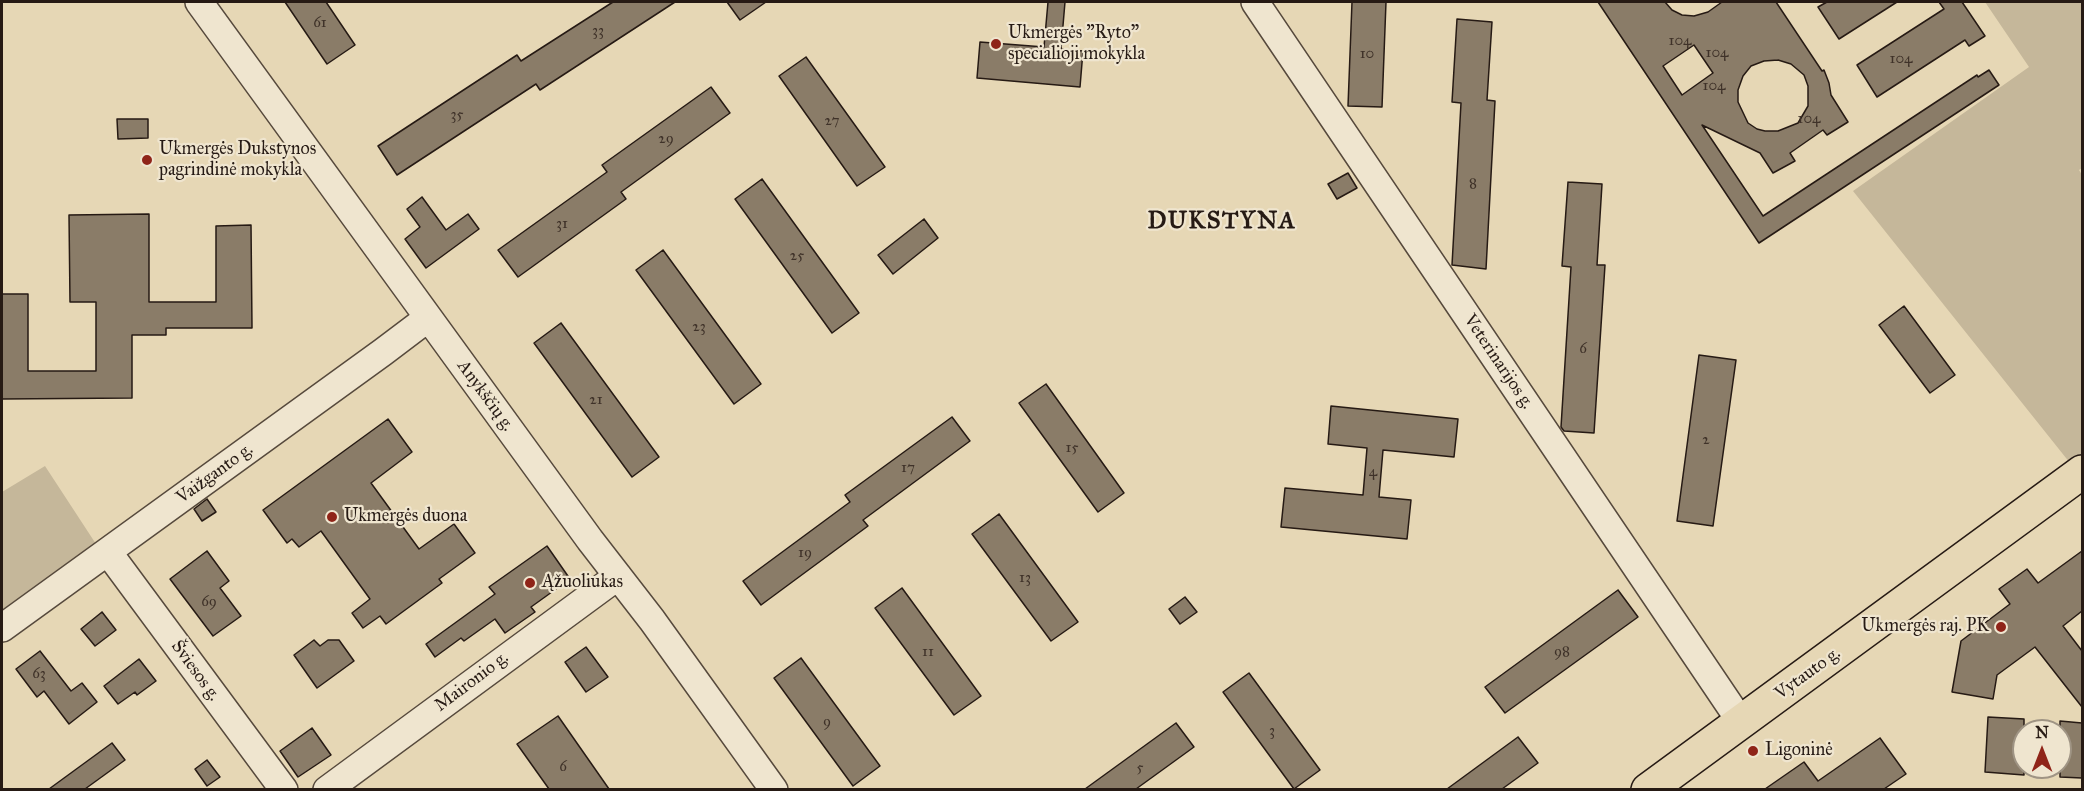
<!DOCTYPE html>
<html>
<head>
<meta charset="utf-8">
<style>
	body { margin:0 }
	#map { position:relative; width:2084px; height:791px; overflow:hidden; background:#e6d7b5; font-family:"IM FELL Great Primer",serif }
	canvas { display:block }
	.frame { position:absolute; inset:0; border:3px solid #261a14; pointer-events:none }
	.north { position:absolute; left:2012px; top:719px; width:60px; height:60px; box-sizing:border-box; background:#efe5cf; border:2px solid #9f9484; border-radius:50%; rotate:0deg; font-size:16px; font-weight:700; line-height:24px; text-align:center; color:#261a14 }
	.north::after { content:''; display:block; margin:auto; width:21px; height:27px; background:#8f2418; clip-path:polygon(50% 0,100% 100%,50% 72%,0 100%) }
</style>
</head>
<body>
<div id="map">
<canvas width="2084" height="791"></canvas>
<div class="frame"></div>
<div class="north">N</div>
</div>
<script>
const context = document.querySelector('canvas').getContext('2d');
context.lineJoin = 'round';
function fill(path, color) {
  context.fillStyle = color;
  context.fill(path, 'evenodd');
}
function shape(rows) {
  const path = new Path2D();
  for (const r of rows) {
    path.moveTo(r[0], r[1]);
    for (let i = 2; i < r.length; i += 2) path.lineTo(r[i], r[i + 1]);
  }
  return path;
}
function trace(path, color, width, dash) {
  context.strokeStyle = color;
  context.lineWidth = width;
  context.lineCap = dash ? 'butt' : 'round';
  context.setLineDash(dash || []);
  context.stroke(path);
}
function drawText(font, color, halo, rows, align = 'center') {
  context.font = font + ' "IM FELL Great Primer",serif';
  context.lineWidth = 4.5;
  context.setLineDash([]);
  context.textBaseline = 'middle';
  context.strokeStyle = halo;
  context.fillStyle = color;
  for (const [text, x, y, turn = 0] of rows) {
    context.save();
    context.translate(x, y);
    context.rotate((+turn || 0) * Math.PI / 180);
    context.textAlign = isNaN(turn) ? turn : align;
    if (halo) context.strokeText(text, 0, 0);
    context.fillText(text, 0, 0);
    context.restore();
  }
}
const green = shape([
	[1985,2,2082,2,2082,168,2079,170,2082,175,2082,455,2070,463,1853,191,2029,67],
	[45,466,96,544,2,610,2,492]
]);
const building = shape([
	[285,2,326,2,355,45,327,64,285,2],
	[613,2,675,2,540,90,536,84,397,175,378,146,517,55,521,61,613,2],
	[727,2,766,2,740,20,727,2],
	[1048,2,1065,2,1061,49,1083,51,1080,87,977,78,980,42,1044,47,1048,2],
	[1352,2,1386,2,1382,107,1348,106,1352,2],
	[1598,2,1665,2,1672,10,1682,15,1694,16,1708,12,1722,2,1776,2,1822,71,1824,70,1829,83,1831,95,1848,122,1827,135,1823,130,1790,153,1795,161,1773,173,1760,153,1702,125,1763,216,1977,75,1978,77,1989,70,1999,85,1759,243,1598,2],
	[1694,45,1713,73,1682,95,1663,66,1694,45],
	[1778,60,1791,64,1804,75,1808,86,1808,106,1798,123,1778,131,1765,131,1757,129,1748,123,1738,102,1738,90,1743,76,1751,66,1764,61,1778,60],
	[1827,2,1897,2,1839,39,1818,7,1827,2],
	[1939,2,1962,2,1985,36,1969,46,1965,40,1877,97,1857,65,1944,9,1939,2],
	[1457,19,1492,22,1487,100,1495,101,1486,269,1452,265,1461,103,1452,102,1457,19],
	[806,57,885,167,857,186,779,76,806,57],
	[711,87,730,113,621,192,626,199,518,277,498,250,607,172,602,165,711,87],
	[117,119,148,119,148,138,118,139,117,119],
	[1348,173,1357,188,1337,199,1328,184,1348,173],
	[762,179,859,313,832,333,735,199,762,179],
	[1568,182,1602,184,1597,265,1605,265,1594,433,1564,431,1561,427,1571,267,1562,266,1568,182],
	[422,197,446,230,468,214,479,229,426,268,405,239,420,227,407,209,422,197],
	[149,214,149,302,216,302,216,226,251,225,252,328,166,328,166,335,132,335,132,398,2,399,2,294,28,294,28,371,96,371,96,302,70,302,69,215,149,214],
	[924,219,938,238,893,274,878,255,924,219],
	[663,250,761,384,734,404,636,270,663,250],
	[1904,306,1955,375,1930,393,1879,325,1904,306],
	[561,323,659,457,632,477,534,343,561,323],
	[1699,355,1736,360,1713,526,1677,521,1699,355],
	[1046,384,1124,493,1098,512,1019,403,1046,384],
	[1331,406,1458,419,1454,457,1383,450,1379,497,1411,500,1407,539,1281,527,1285,488,1363,495,1367,448,1328,444,1331,406],
	[952,417,970,441,863,520,868,526,761,605,743,581,850,502,845,495,952,417],
	[388,419,412,452,371,483,419,549,454,524,475,553,439,579,442,583,386,624,380,616,363,628,352,613,370,599,321,531,299,547,292,539,287,543,263,510,388,419],
	[207,499,216,512,202,521,194,509,207,499],
	[999,514,1078,622,1051,641,972,534,999,514],
	[547,546,570,579,531,607,535,612,505,633,495,619,464,641,461,638,435,657,426,644,495,594,489,587,547,546],
	[207,551,229,581,220,588,241,616,213,636,170,579,207,551],
	[2082,551,2082,611,2063,626,2082,651,2082,707,2035,647,1997,675,1993,699,1952,692,1961,641,2010,604,1999,589,2027,569,2038,583,2082,551],
	[902,588,981,696,954,715,875,608,902,588],
	[1618,590,1638,617,1505,713,1485,687,1618,590],
	[1185,597,1197,612,1180,624,1169,609,1185,597],
	[102,612,116,630,95,646,81,629,102,612],
	[314,640,320,646,328,640,339,640,354,661,317,688,294,655,314,640],
	[586,647,608,677,586,692,565,662,586,647],
	[40,651,71,691,82,683,97,702,69,724,44,691,37,697,16,669,40,651],
	[801,658,880,766,853,786,774,678,801,658],
	[139,659,156,681,137,695,135,692,118,704,104,686,139,659],
	[1249,673,1320,770,1294,789,1223,692,1249,673],
	[558,716,609,789,549,789,517,744,558,716],
	[1988,717,2024,719,2024,775,1985,772,1988,717],
	[2060,721,2082,723,2082,778,2060,777,2060,721],
	[1176,723,1194,747,1136,789,1085,789,1176,723],
	[312,728,331,755,298,777,280,751,312,728],
	[1518,737,1538,763,1502,789,1447,789,1518,737],
	[1880,738,1906,774,1884,789,1765,789,1804,762,1818,781,1880,738],
	[112,743,125,760,85,789,49,789,112,743],
	[207,760,220,777,207,786,195,769,207,760]
]);
const minor = shape([
	[199,2,590,540,652,620,774,790],
	[1255,2,1741,722],
	[108,552,284,790],
	[2,628,383,352,428,318],
	[327,790,618,576]
]);
const major = shape([
	[1648,790,2082,472]
]);
const markers = [
	[996,44,6,"#8f2418"],
	[147,160,6,"#8f2418"],
	[332,517,6,"#8f2418"],
	[530,583,6,"#8f2418"],
	[2001,627,6,"#8f2418"],
	[1753,751,6,"#8f2418"]
];
const numberNames = [
	["61",320,23],
	["33",598,31],
	["104",1680,41],
	["104",1717,53],
	["10",1367,54],
	["104",1901,59],
	["104",1714,86],
	["35",457,115],
	["104",1809,119],
	["27",832,121],
	["29",666,139],
	["8",1473,184],
	["31",562,224],
	["25",797,256],
	["23",699,327],
	["6",1583,349],
	["21",596,400],
	["2",1706,440],
	["15",1072,448],
	["17",908,468],
	["4",1373,472],
	["19",805,553],
	["13",1025,578],
	["69",209,602],
	["11",928,652],
	["98",1562,652],
	["63",39,674],
	["9",827,722],
	["3",1272,731],
	["6",563,767],
	["5",1140,768]
];
const poiNames = [
	["Ukmergės \"Ryto\"",1008,34],
	["specialioji mokykla",1008,55],
	["Ukmergės Dukstynos",159,150],
	["pagrindinė mokykla",159,171],
	["Ukmergės duona",344,517],
	["Ąžuoliukas",542,583],
	["Ukmergės raj. PK",1989,627,"right"],
	["Ligoninė",1765,751]
];
const streetNames = [
	["Veterinarijos g.",1498,362,56],
	["Anykščių g.",485,396,54],
	["Vaižganto g.",215,474,-36],
	["Šviesos g.",195,671,54],
	["Vytauto g.",1808,674,-36],
	["Maironio g.",472,682,-37]
];
const districtNames = [
	["DUKSTYNA",1222,222]
];
fill(green, '#c5b79a');
fill(building, '#8a7c68');
trace(building, '#261a14', 1.5);
trace(minor, '#56493c', 30);
trace(major, '#261a14', 36);
trace(minor, '#efe5cf', 27);
trace(major, '#e6d7b5', 33);
for (const [x, y, r, color] of markers) {
  const dot = new Path2D();
  dot.arc(x, y, r, 0, 2 * Math.PI);
  context.fillStyle = color;
  context.fill(dot);
  trace(dot, '#efe5cf', 2);
}
drawText('15px', '#3f3229', null, numberNames);
drawText('18px', '#261a14', '#efe5cf', poiNames, 'left');
drawText('18px', '#261a14', '#efe5cf', streetNames);
context.letterSpacing = '1.5px';
drawText('bold 24px', '#261a14', '#efe5cf', districtNames);
context.letterSpacing = '0px';
</script>
</body>
</html>
